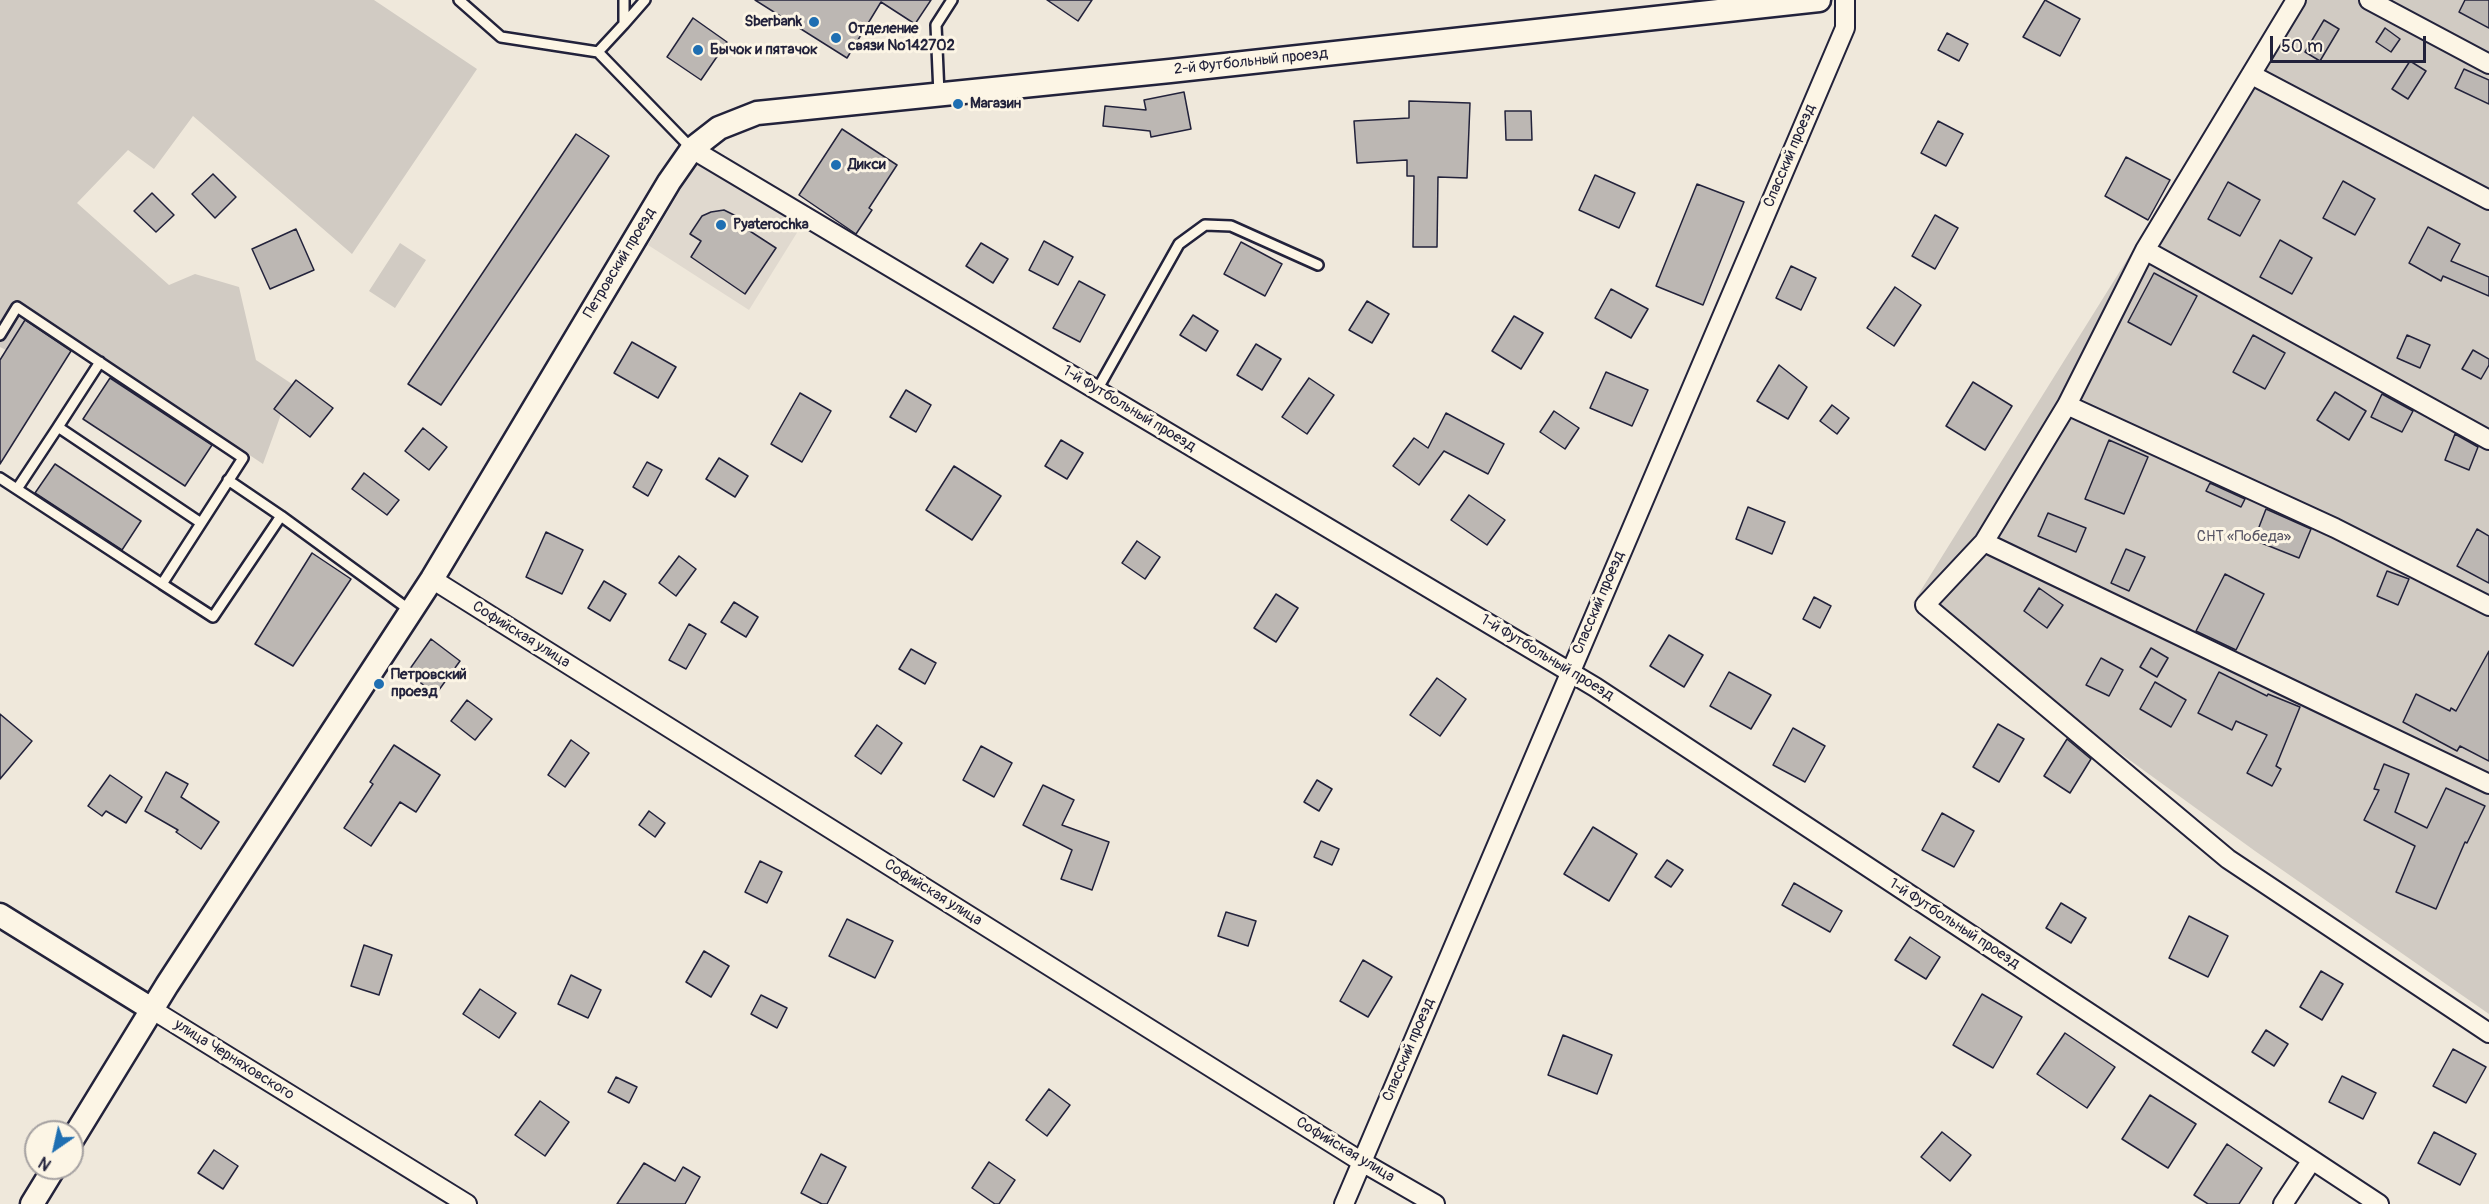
<!DOCTYPE html>
<html>
<head>
<meta charset="utf-8">
<style>
	body { margin:0 }
	#map { position:relative; width:2489px; height:1204px; overflow:hidden; background:#efe8db; font-family:Pangolin,sans-serif }
	canvas { display:block }
	.north { position:absolute; left:24px; top:1120px; width:60px; height:60px; box-sizing:border-box; background:#fcf5e5; border:2px solid #a5a1a1; border-radius:50%; rotate:214deg; font-size:16px; font-weight:700; line-height:24px; text-align:center; color:#22223b }
	.north::after { content:''; display:block; margin:auto; width:21px; height:27px; background:#1f6fb2; clip-path:polygon(50% 0,100% 100%,50% 72%,0 100%) }
	.scale { position:absolute; left:2270px; top:36px; width:156px; height:27px; box-sizing:border-box; border:3px solid #22223b; border-top:0; padding-left:8px; font-size:18px; line-height:21px; white-space:nowrap; color:#22223b; -webkit-text-stroke:4px #fcf5e5; paint-order:stroke }
</style>
</head>
<body>
<div id="map">
<canvas width="2489" height="1204"></canvas>
<div class="north">N</div>
<div class="scale">50 m</div>
</div>
<script>
const context = document.querySelector('canvas').getContext('2d');
context.lineJoin = 'round';
function fill(path, color) {
  context.fillStyle = color;
  context.fill(path, 'evenodd');
}
function shape(rows) {
  const path = new Path2D();
  for (const r of rows) {
    path.moveTo(r[0], r[1]);
    for (let i = 2; i < r.length; i += 2) path.lineTo(r[i], r[i + 1]);
  }
  return path;
}
function trace(path, color, width, dash) {
  context.strokeStyle = color;
  context.lineWidth = width;
  context.lineCap = dash ? 'butt' : 'round';
  context.setLineDash(dash || []);
  context.stroke(path);
}
function drawText(font, color, halo, rows, align = 'center') {
  context.font = font + ' Pangolin,sans-serif';
  context.lineWidth = 6;
  context.setLineDash([]);
  context.textBaseline = 'middle';
  context.strokeStyle = halo;
  context.fillStyle = color;
  for (const [text, x, y, turn = 0] of rows) {
    context.save();
    context.translate(x, y);
    context.rotate((+turn || 0) * Math.PI / 180);
    context.textAlign = isNaN(turn) ? turn : align;
    if (halo) context.strokeText(text, 0, 0);
    context.fillText(text, 0, 0);
    context.restore();
  }
}
const built = shape([
	[698,160,803,223,749,310,648,245]
]);
const green = shape([
	[0,0,374,0,477,69,352,254,193,116,154,169,128,150,77,203,169,285,195,274,239,287,256,360,292,384,263,464,40,316,6,350,0,347],
	[2289,0,2489,0,2489,1014,2255,851,1913,603],
	[400,243,426,260,395,308,369,291]
]);
const building = shape([
	[755,0,931,0,915,24,881,2,847,58,755,0],
	[1047,0,1092,0,1078,21,1047,0],
	[2045,0,2080,19,2060,56,2023,37,2045,0],
	[2465,0,2489,0,2489,28,2459,12,2465,0],
	[693,18,727,42,701,80,667,57,693,18],
	[2324,20,2339,29,2320,61,2305,52,2324,20],
	[2385,28,2400,39,2391,52,2376,42,2385,28],
	[1947,33,1968,44,1959,61,1938,50,1947,33],
	[2410,61,2426,71,2408,99,2392,89,2410,61],
	[2464,69,2489,80,2489,104,2455,88,2464,69],
	[1184,92,1191,129,1151,137,1150,131,1103,126,1105,106,1146,110,1144,100,1184,92],
	[1409,101,1470,103,1467,178,1438,177,1437,247,1413,247,1414,176,1407,176,1407,160,1357,163,1354,121,1409,118,1409,101],
	[1505,111,1531,111,1532,140,1506,140,1505,111],
	[1938,121,1963,134,1946,166,1921,153,1938,121],
	[842,129,897,165,869,208,872,210,856,234,799,195,842,129],
	[576,134,609,156,441,405,408,384,576,134],
	[2126,157,2170,180,2148,220,2105,196,2126,157],
	[213,174,236,197,215,218,192,194,213,174],
	[1595,175,1635,193,1619,228,1579,210,1595,175],
	[2343,181,2375,199,2355,235,2323,218,2343,181],
	[2228,182,2260,200,2240,236,2208,219,2228,182],
	[1697,184,1744,202,1703,305,1656,286,1697,184],
	[152,193,174,215,156,232,134,211,152,193],
	[724,210,742,219,739,224,776,248,745,294,691,257,701,241,690,234,702,216,711,212,724,210],
	[1935,215,1958,228,1935,269,1912,256,1935,215],
	[2428,227,2460,244,2451,261,2489,277,2489,296,2443,276,2441,281,2409,263,2428,227],
	[296,229,314,270,270,289,252,249,296,229],
	[2280,240,2312,258,2292,294,2260,277,2280,240],
	[1044,241,1073,257,1058,285,1029,270,1044,241],
	[1241,242,1282,264,1265,296,1224,274,1241,242],
	[981,243,1008,259,993,283,966,266,981,243],
	[1791,266,1816,278,1801,310,1776,298,1791,266],
	[2154,273,2197,296,2171,345,2128,322,2154,273],
	[1079,281,1105,295,1080,342,1053,328,1079,281],
	[1895,287,1921,305,1894,346,1867,328,1895,287],
	[1611,289,1648,309,1631,338,1595,318,1611,289],
	[1367,301,1389,314,1372,343,1349,330,1367,301],
	[1193,315,1218,331,1206,351,1180,335,1193,315],
	[1514,316,1543,333,1521,369,1492,351,1514,316],
	[25,320,71,351,0,464,0,360,25,320],
	[2253,335,2285,353,2265,389,2233,372,2253,335],
	[2407,335,2430,345,2420,368,2397,358,2407,335],
	[632,342,676,367,658,398,614,373,632,342],
	[1256,344,1281,359,1262,390,1237,375,1256,344],
	[2473,350,2489,359,2489,365,2481,379,2462,369,2473,350],
	[1779,365,1807,387,1788,419,1757,401,1779,365],
	[1606,372,1648,390,1632,426,1590,408,1606,372],
	[110,378,212,445,185,486,83,419,110,378],
	[1309,378,1334,395,1307,434,1282,417,1309,378],
	[296,380,333,408,310,437,274,409,296,380],
	[1973,382,2012,406,1985,450,1946,426,1973,382],
	[906,390,931,405,916,432,890,417,906,390],
	[2335,392,2366,411,2349,440,2317,420,2335,392],
	[800,393,831,411,802,462,771,444,800,393],
	[2382,394,2413,411,2402,432,2371,417,2382,394],
	[1832,405,1849,418,1837,434,1820,421,1832,405],
	[1554,411,1579,428,1565,449,1540,432,1554,411],
	[1446,413,1504,444,1488,474,1444,451,1419,485,1393,466,1414,438,1428,448,1446,413],
	[423,428,447,447,429,470,405,451,423,428],
	[2455,434,2478,447,2469,470,2445,460,2455,434],
	[1061,440,1083,453,1067,479,1045,466,1061,440],
	[2109,440,2148,457,2124,514,2085,499,2109,440],
	[719,458,748,476,735,497,706,479,719,458],
	[647,462,662,470,648,496,633,487,647,462],
	[55,464,141,521,122,550,35,493,55,464],
	[954,466,1001,496,972,540,926,510,954,466],
	[364,473,399,500,387,515,352,489,364,473],
	[2210,483,2245,499,2241,507,2206,491,2210,483],
	[1469,495,1505,520,1487,545,1451,520,1469,495],
	[1748,507,1785,522,1772,554,1736,539,1748,507],
	[2266,509,2311,529,2299,558,2254,540,2266,509],
	[2048,513,2086,528,2076,552,2038,536,2048,513],
	[2477,529,2489,536,2489,583,2457,566,2477,529],
	[546,532,583,550,562,594,526,577,546,532],
	[1137,541,1160,557,1145,579,1122,563,1137,541],
	[2126,549,2145,557,2129,591,2111,583,2126,549],
	[312,553,351,579,293,666,255,644,312,553],
	[679,556,696,569,676,596,659,583,679,556],
	[2387,571,2409,579,2398,605,2377,596,2387,571],
	[2225,574,2264,594,2236,650,2196,631,2225,574],
	[604,581,626,594,610,621,588,608,604,581],
	[2039,588,2063,605,2047,628,2024,611,2039,588],
	[1276,594,1298,608,1276,642,1254,628,1276,594],
	[1814,597,1831,606,1820,628,1803,619,1814,597],
	[734,602,758,617,746,637,721,622,734,602],
	[689,624,706,634,686,669,669,660,689,624],
	[1669,635,1703,655,1684,687,1650,666,1669,635],
	[431,639,460,661,436,694,407,673,431,639],
	[2151,648,2168,658,2157,677,2140,667,2151,648],
	[911,649,936,663,925,684,899,669,911,649],
	[2489,651,2489,761,2460,746,2457,751,2403,722,2416,694,2450,711,2451,708,2456,711,2489,651],
	[2101,658,2123,670,2109,696,2086,685,2101,658],
	[1729,672,1771,695,1751,729,1710,706,1729,672],
	[2219,672,2267,696,2268,694,2300,707,2276,766,2281,769,2272,786,2247,773,2267,735,2236,721,2232,730,2198,713,2219,672],
	[1437,678,1466,699,1440,736,1410,715,1437,678],
	[2155,682,2186,700,2171,727,2140,709,2155,682],
	[467,700,492,719,475,740,451,721,467,700],
	[0,714,32,741,0,779,0,714],
	[1998,724,2024,739,1999,782,1973,767,1998,724],
	[877,725,902,743,881,774,855,756,877,725],
	[1793,728,1825,746,1805,782,1773,765,1793,728],
	[2067,739,2091,759,2070,793,2044,776,2067,739],
	[571,740,589,753,565,787,548,775,571,740],
	[394,745,440,775,416,812,400,802,371,846,344,828,373,784,370,782,394,745],
	[981,746,1012,763,994,797,963,780,981,746],
	[2384,764,2409,774,2395,812,2427,828,2446,788,2485,806,2467,843,2465,842,2436,909,2396,892,2415,846,2364,820,2379,790,2374,789,2384,764],
	[166,772,188,784,181,797,219,822,201,849,176,832,178,830,145,811,166,772],
	[110,775,142,797,126,823,106,811,102,816,88,806,110,775],
	[1317,780,1332,789,1319,811,1304,802,1317,780],
	[1043,785,1074,800,1062,825,1109,842,1092,890,1061,879,1072,850,1023,825,1043,785],
	[649,811,665,823,655,837,639,825,649,811],
	[1942,813,1974,831,1954,867,1922,850,1942,813],
	[1593,827,1637,854,1609,901,1564,874,1593,827],
	[1321,841,1339,849,1332,865,1314,857,1321,841],
	[1667,860,1683,870,1671,887,1655,877,1667,860],
	[760,861,782,872,767,903,745,892,760,861],
	[1794,883,1842,911,1830,932,1782,905,1794,883],
	[2061,903,2086,918,2071,943,2046,928,2061,903],
	[1226,912,1256,921,1248,946,1218,936,1226,912],
	[2189,916,2228,936,2208,977,2169,958,2189,916],
	[847,919,893,941,875,978,829,956,847,919],
	[1910,937,1940,957,1926,979,1895,960,1910,937],
	[364,945,392,955,379,995,351,986,364,945],
	[704,951,729,966,711,997,686,982,704,951],
	[1363,960,1392,977,1368,1017,1340,1001,1363,960],
	[2321,971,2343,984,2322,1020,2300,1007,2321,971],
	[571,975,601,990,588,1018,558,1004,571,975],
	[480,989,516,1013,499,1038,463,1014,480,989],
	[1982,994,2022,1017,1993,1068,1953,1045,1982,994],
	[761,995,787,1008,777,1028,751,1014,761,995],
	[2266,1030,2288,1044,2274,1066,2252,1052,2266,1030],
	[2065,1033,2115,1067,2087,1108,2037,1074,2065,1033],
	[1563,1035,1612,1055,1597,1094,1548,1075,1563,1035],
	[2453,1049,2486,1067,2466,1103,2433,1086,2453,1049],
	[2342,1076,2376,1093,2363,1119,2329,1102,2342,1076],
	[616,1077,637,1087,629,1103,608,1092,616,1077],
	[1049,1089,1070,1105,1047,1136,1026,1120,1049,1089],
	[2150,1095,2196,1124,2168,1168,2122,1139,2150,1095],
	[540,1101,569,1122,545,1156,515,1135,540,1101],
	[1942,1132,1971,1155,1950,1181,1921,1157,1942,1132],
	[2434,1132,2476,1154,2460,1185,2418,1163,2434,1132],
	[2227,1144,2262,1168,2239,1204,2208,1204,2194,1195,2227,1144],
	[214,1150,238,1166,223,1189,198,1173,214,1150],
	[821,1154,846,1167,827,1204,822,1204,801,1193,821,1154],
	[989,1162,1015,1180,999,1204,995,1204,972,1188,989,1162],
	[644,1163,675,1181,683,1167,700,1177,685,1204,617,1204,644,1163]
]);
const service = shape([
	[459,0,501,37,598,52],
	[624,0,624,24,598,52,692,149],
	[624,24,645,0],
	[939,94,936,25,952,0],
	[0,335,17,307,243,458,162,584,0,478],
	[1097,390,1179,244,1205,225,1231,226,1318,265],
	[58,427,100,362],
	[228,480,281,516,411,611],
	[17,489,58,427,201,523],
	[162,584,213,617,281,516]
]);
const minor = shape([
	[2296,0,2145,250,2067,405,1984,542,1925,605,2228,859,2489,1033],
	[2369,0,2489,64],
	[2252,75,2489,200],
	[692,149,1595,687,2379,1204],
	[2145,250,2489,440],
	[2067,405,2335,528,2489,606],
	[1984,542,2489,784],
	[432,579,1362,1162,1435,1204],
	[153,1010,467,1204],
	[1344,1204,1845,28,1845,0],
	[2283,1204,2312,1160]
]);
const tertiary = shape([
	[0,915,153,1010],
	[72,1140,167,985,432,579,669,182,692,149,719,128,757,113,1170,71,1819,0],
	[32,1204,54,1168]
]);
const markers = [
	[814,22,6,"#1f6fb2"],
	[836,38,6,"#1f6fb2"],
	[698,50,6,"#1f6fb2"],
	[958,104,6,"#1f6fb2"],
	[836,165,6,"#1f6fb2"],
	[721,225,6,"#1f6fb2"],
	[379,684,6,"#1f6fb2"]
];
const poiNames = [
	["Sberbank",802,22,"right"],
	["Отделение",848,29],
	["связи №142702",848,46],
	["Бычок и пятачок",710,50],
	["Магазин",970,104],
	["Дикси",848,165],
	["Pyaterochka",733,225],
	["Петровский",391,675],
	["проезд",391,692]
];
const streetNames = [
	["2-й Футбольный проезд",1251,62,-6],
	["Спасский проезд",1790,156,-67],
	["Петровский проезд",620,263,-59],
	["1-й Футбольный проезд",1129,409,31],
	["Спасский проезд",1599,603,-67],
	["Софийская улица",521,635,32],
	["1-й Футбольный проезд",1547,658,31],
	["Софийская улица",933,893,32],
	["1-й Футбольный проезд",1954,924,33],
	["Спасский проезд",1409,1050,-67],
	["улица Черняховского",234,1060,32],
	["Софийская улица",1345,1150,31]
];
const parkNames = [
	["СНТ «Победа»",2244,537]
];
fill(built, '#e0d9cf');
fill(green, '#d1cbc3');
fill(building, '#bcb7b3');
trace(building, '#22223b', 1.5);
trace(service, '#22223b', 14);
trace(minor, '#22223b', 22);
trace(tertiary, '#22223b', 27);
trace(service, '#fcf5e5', 9);
trace(minor, '#fcf5e5', 18);
trace(tertiary, '#fcf5e5', 22);
for (const [x, y, r, color] of markers) {
  const dot = new Path2D();
  dot.arc(x, y, r, 0, 2 * Math.PI);
  context.fillStyle = color;
  context.fill(dot);
  trace(dot, '#fcf5e5', 2);
}
drawText('bold 15px', '#22223b', '#fcf5e5', poiNames, 'left');
drawText('15px', '#22223b', '#fcf5e5', streetNames);
drawText('15px', '#575564', '#fcf5e5', parkNames);
</script>
</body>
</html>
